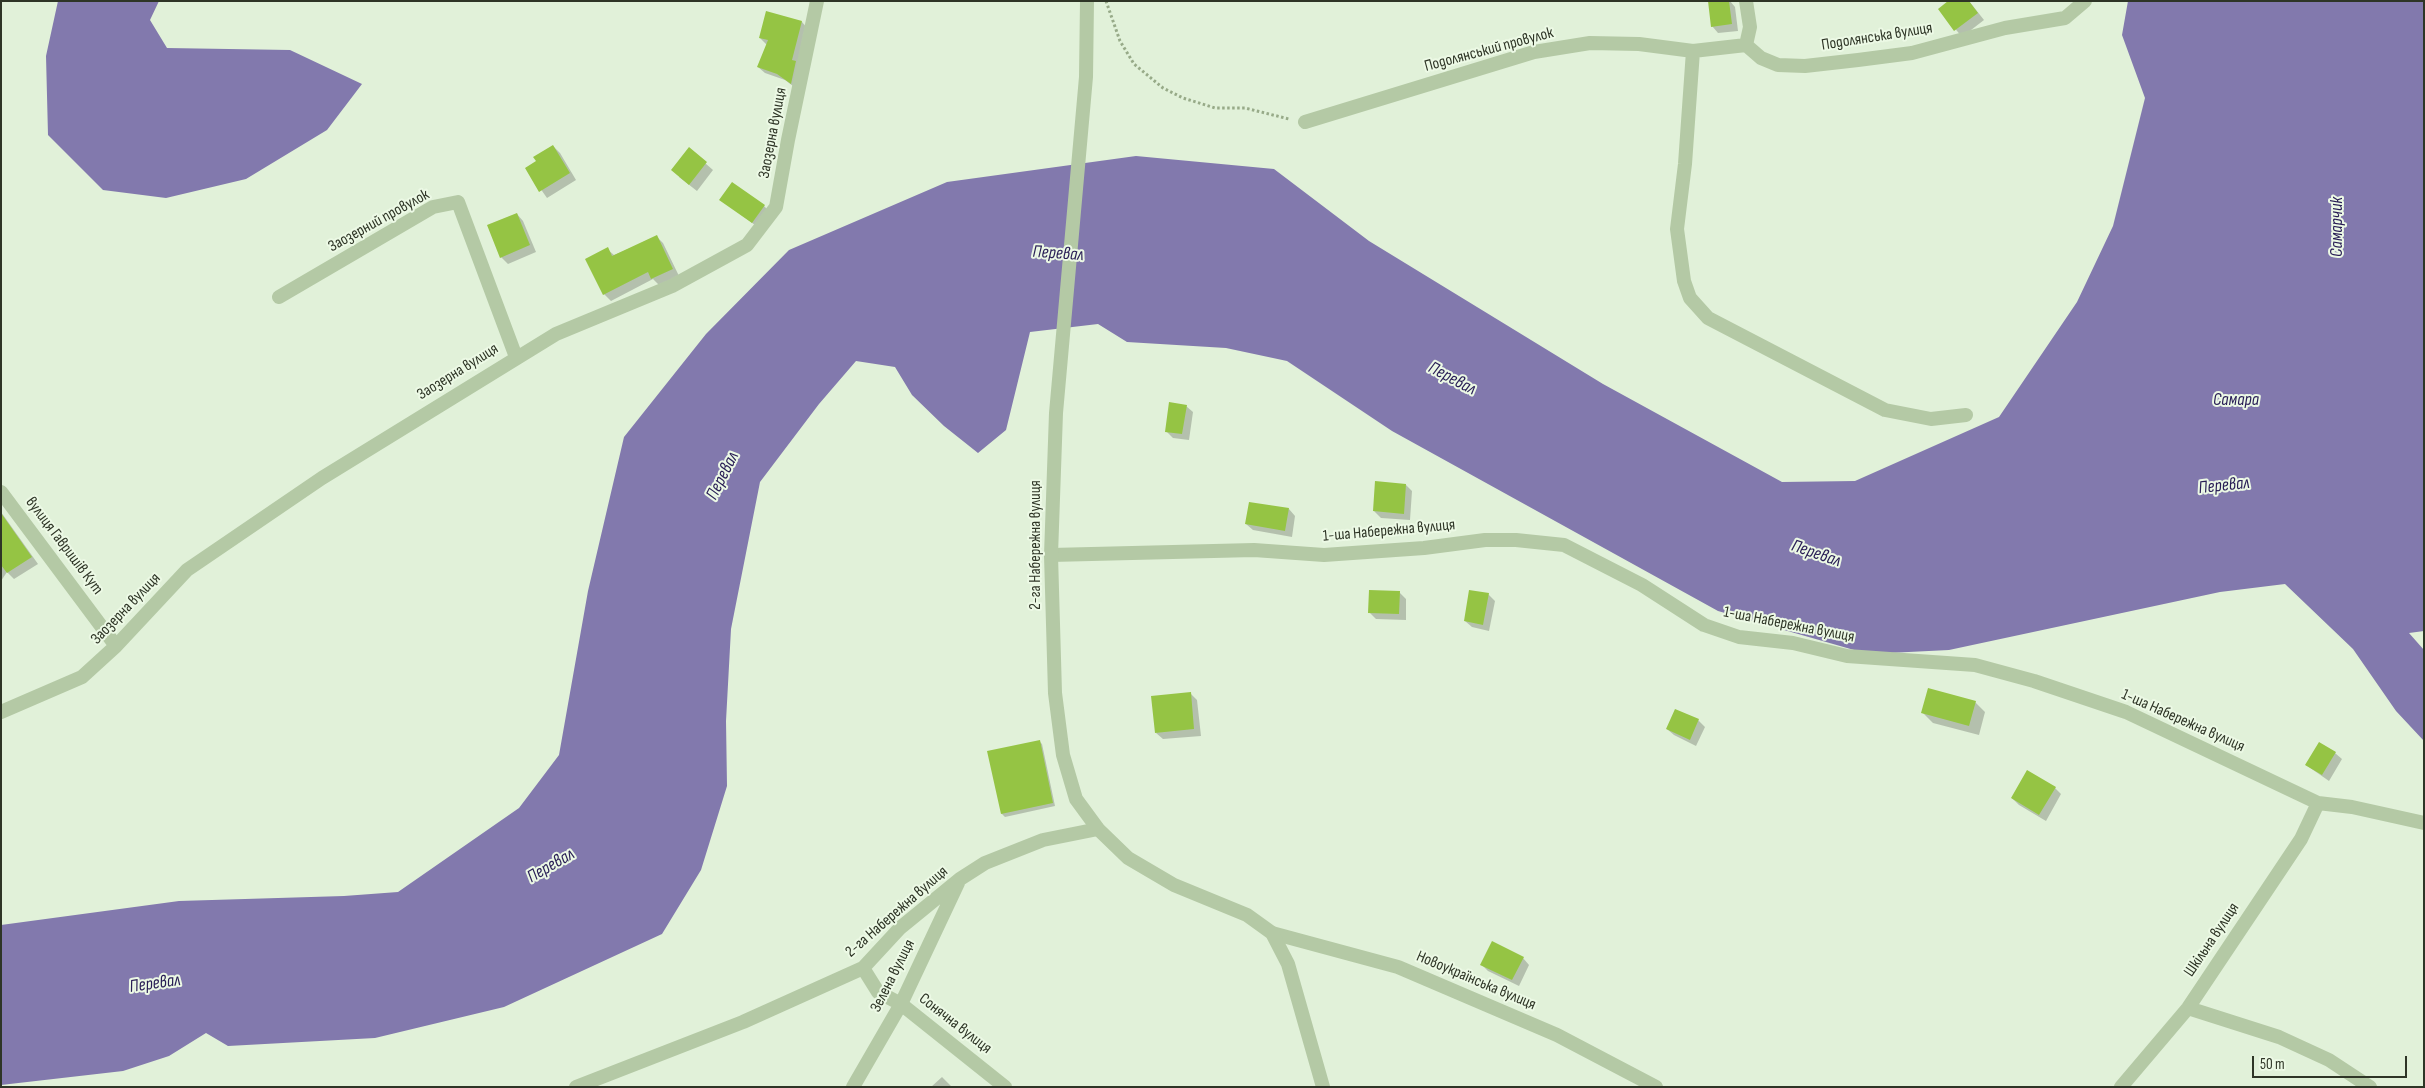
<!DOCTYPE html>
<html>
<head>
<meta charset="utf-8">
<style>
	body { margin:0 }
	#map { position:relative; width:2425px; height:1088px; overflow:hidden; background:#e1f1d9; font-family:"Sofia Sans Condensed",sans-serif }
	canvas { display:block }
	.frame { position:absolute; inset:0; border:2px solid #2e3526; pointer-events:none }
	.scale { position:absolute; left:2252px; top:1056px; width:155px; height:22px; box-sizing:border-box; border:2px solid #2e3526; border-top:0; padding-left:6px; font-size:15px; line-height:18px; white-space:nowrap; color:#2e3526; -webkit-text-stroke:4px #ecf9e5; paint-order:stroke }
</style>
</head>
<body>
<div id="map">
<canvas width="2425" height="1088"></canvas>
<div class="frame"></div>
<div class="scale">50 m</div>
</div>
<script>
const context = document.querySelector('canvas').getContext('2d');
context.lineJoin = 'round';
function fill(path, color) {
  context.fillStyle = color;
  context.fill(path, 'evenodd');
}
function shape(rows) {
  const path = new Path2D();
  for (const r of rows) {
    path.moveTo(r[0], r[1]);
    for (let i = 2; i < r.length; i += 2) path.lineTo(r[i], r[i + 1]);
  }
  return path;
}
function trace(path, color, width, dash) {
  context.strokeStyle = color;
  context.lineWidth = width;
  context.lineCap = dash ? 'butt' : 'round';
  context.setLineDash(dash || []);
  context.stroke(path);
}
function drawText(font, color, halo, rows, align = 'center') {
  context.font = font + ' "Sofia Sans Condensed",sans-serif';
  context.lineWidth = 4;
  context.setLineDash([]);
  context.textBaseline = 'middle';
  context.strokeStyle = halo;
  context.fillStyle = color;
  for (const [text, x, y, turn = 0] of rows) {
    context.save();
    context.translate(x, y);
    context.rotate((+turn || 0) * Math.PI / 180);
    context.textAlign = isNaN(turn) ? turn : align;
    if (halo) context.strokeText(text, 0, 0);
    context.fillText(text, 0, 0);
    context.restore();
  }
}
const water = shape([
	[58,1,159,1,150,20,167,48,290,50,362,84,327,130,246,179,166,198,103,190,48,135,46,56],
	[2128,1,2424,1,2424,631,2409,633,2424,650,2424,741,2396,711,2353,649,2285,584,2220,592,1949,650,1868,654,1718,611,1392,431,1287,361,1226,348,1127,342,1098,324,1030,332,1006,430,978,453,944,426,912,395,895,367,856,361,819,404,760,482,731,629,726,721,727,786,701,870,662,934,504,1007,375,1038,228,1046,206,1033,169,1056,123,1071,1,1085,1,925,179,901,344,896,398,892,519,808,559,755,588,591,624,437,706,334,789,250,947,182,1136,156,1274,169,1369,241,1603,384,1782,482,1855,481,1999,417,2077,302,2113,226,2145,98,2122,35]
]);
const shadow = shape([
	[1718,1,1730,1,1735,7,1738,31,1718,33,1712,26],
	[1950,1,1969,1,1984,20,1962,37,1939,9],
	[767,13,802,22,808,29,797,89,785,80,765,73,758,67,767,45,760,38],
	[553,146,560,153,576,180,547,198,526,168,537,162],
	[689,149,713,170,697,191,679,177],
	[721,200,764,206,770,212,759,228],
	[517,214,523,221,536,252,508,264,501,257],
	[657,237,663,243,679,276,659,285,653,279,611,301,604,294,607,249,614,255],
	[1186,406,1193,412,1189,440,1173,438,1166,431],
	[1406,485,1412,491,1410,520,1381,518,1374,511],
	[1289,509,1295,516,1292,537,1253,530,1246,524],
	[1,512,38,564,14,579,7,572,1,581],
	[1399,592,1406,599,1406,620,1376,619,1369,612],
	[1488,594,1495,601,1489,631,1472,627,1465,621],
	[1191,694,1197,700,1201,736,1163,739,1156,733],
	[1975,702,1985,712,1979,735,1933,723,1923,713],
	[1698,720,1705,727,1696,746,1674,735,1667,729],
	[1039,741,1042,744,1055,806,1005,817,1002,814,989,752],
	[2335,753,2342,759,2329,781,2306,765],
	[2055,788,2061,794,2046,821,2019,805,2012,798],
	[1523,958,1529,965,1519,986,1488,971,1482,965],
	[942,1077,952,1087,931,1087]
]);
const building = shape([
	[1708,1,1729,1,1732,24,1711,27],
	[1948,1,1969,1,1978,13,1954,31,1938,9],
	[766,11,802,21,792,60,796,61,791,84,777,74,757,67,768,40,759,38],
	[553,145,570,173,539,192,525,168,536,161,533,157],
	[689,147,707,162,689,185,671,170],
	[732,182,765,205,752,223,719,200],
	[517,213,530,245,500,258,487,225],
	[657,235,673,269,651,279,648,272,603,295,585,259,608,247,612,256],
	[1169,402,1187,405,1182,434,1165,432],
	[1375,481,1406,484,1404,514,1373,511],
	[1249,502,1289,508,1285,531,1245,524],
	[1,513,32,557,7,573,1,565],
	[1369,590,1400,591,1399,614,1368,613],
	[1469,590,1489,593,1483,625,1464,621],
	[1928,688,1976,701,1969,726,1921,713],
	[1191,692,1194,729,1155,733,1151,696],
	[1675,709,1699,719,1690,740,1666,729],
	[1040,740,1053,803,1001,814,987,751],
	[2319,742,2336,752,2322,775,2305,765],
	[2027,770,2056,787,2039,815,2011,798],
	[1492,941,1524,957,1512,980,1480,965]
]);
const path = shape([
	[1106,1,1120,41,1134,64,1163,88,1183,98,1215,108,1245,108,1289,119]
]);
const minor = shape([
	[1746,1,1750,27,1746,45],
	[1746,45,1761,58,1778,65,1805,66,1858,60,1912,53,2005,28,2065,18,2085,1],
	[1693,51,1685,164,1677,229,1684,281,1690,298,1708,318,1885,410,1931,419,1966,415],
	[1305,122,1534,52,1590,43,1639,44,1693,51,1746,45],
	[279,297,433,207,458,202,516,357],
	[1,492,116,646],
	[1051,555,1254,550,1324,555,1424,548,1485,540,1516,540,1564,545,1642,585,1704,625,1739,637,1793,643,1847,656,1975,665,2034,681,2126,712,2318,803,2352,807,2424,823],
	[1,712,82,677,116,646,187,570,322,478,556,334,672,286,747,245,776,207,788,140,817,1],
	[1272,933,1398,967,1557,1035,1656,1087],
	[863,968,878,992,901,1004,1005,1087],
	[2188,1008,2279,1037,2329,1060,2370,1087],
	[576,1087,743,1022,863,968,900,928,960,879,985,863,1043,840,1098,829],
	[853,1087,901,1004,958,883],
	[2121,1087,2188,1008,2301,839,2318,803]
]);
const tertiary = shape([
	[1087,1,1086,77,1056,413,1051,555,1055,693,1063,755,1076,799,1098,829,1128,858,1174,885,1247,915,1272,933,1288,964,1323,1087]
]);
const streetNames = [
	["Подолянська вулиця",1877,37,-9],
	["Подолянський провулок",1489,50,-15],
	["Заозерна вулиця",773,133,-79],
	["Заозерний провулок",379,221,-29],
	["Заозерна вулиця",458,372,-32],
	["1-ша Набережна вулиця",1389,531,-5],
	["2-га Набережна вулиця",1036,545,-90],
	["вулиця Гавришів Кут",64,546,53],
	["Заозерна вулиця",126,609,-46],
	["1-ша Набережна вулиця",1789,625,11],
	["1-ша Набережна вулиця",2183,721,24],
	["2-га Набережна вулиця",897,912,-41],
	["Шкільна вулиця",2212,940,-56],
	["Зелена вулиця",893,976,-63],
	["Новоукраїнська вулиця",1476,981,23],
	["Сонячна вулиця",955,1024,38]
];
const waterNames = [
	["Самарчик",2337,227,-90],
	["Перевал",1058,254,4],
	["Перевал",1452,379,28],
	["Самара",2236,400],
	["Перевал",723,476,-63],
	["Перевал",2224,486,-6],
	["Перевал",1816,554,19],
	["Перевал",551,866,-30],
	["Перевал",155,984,-8]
];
fill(water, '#8279ad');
fill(shadow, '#0003');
fill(building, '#95c444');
trace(path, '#97aa88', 3, [2.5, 2.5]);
trace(minor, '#b4c9a5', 14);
trace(tertiary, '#b4c9a5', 14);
drawText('16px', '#2e3526', '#ecf9e5', streetNames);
drawText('italic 18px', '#281d55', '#ecf9e5', waterNames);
</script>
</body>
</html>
